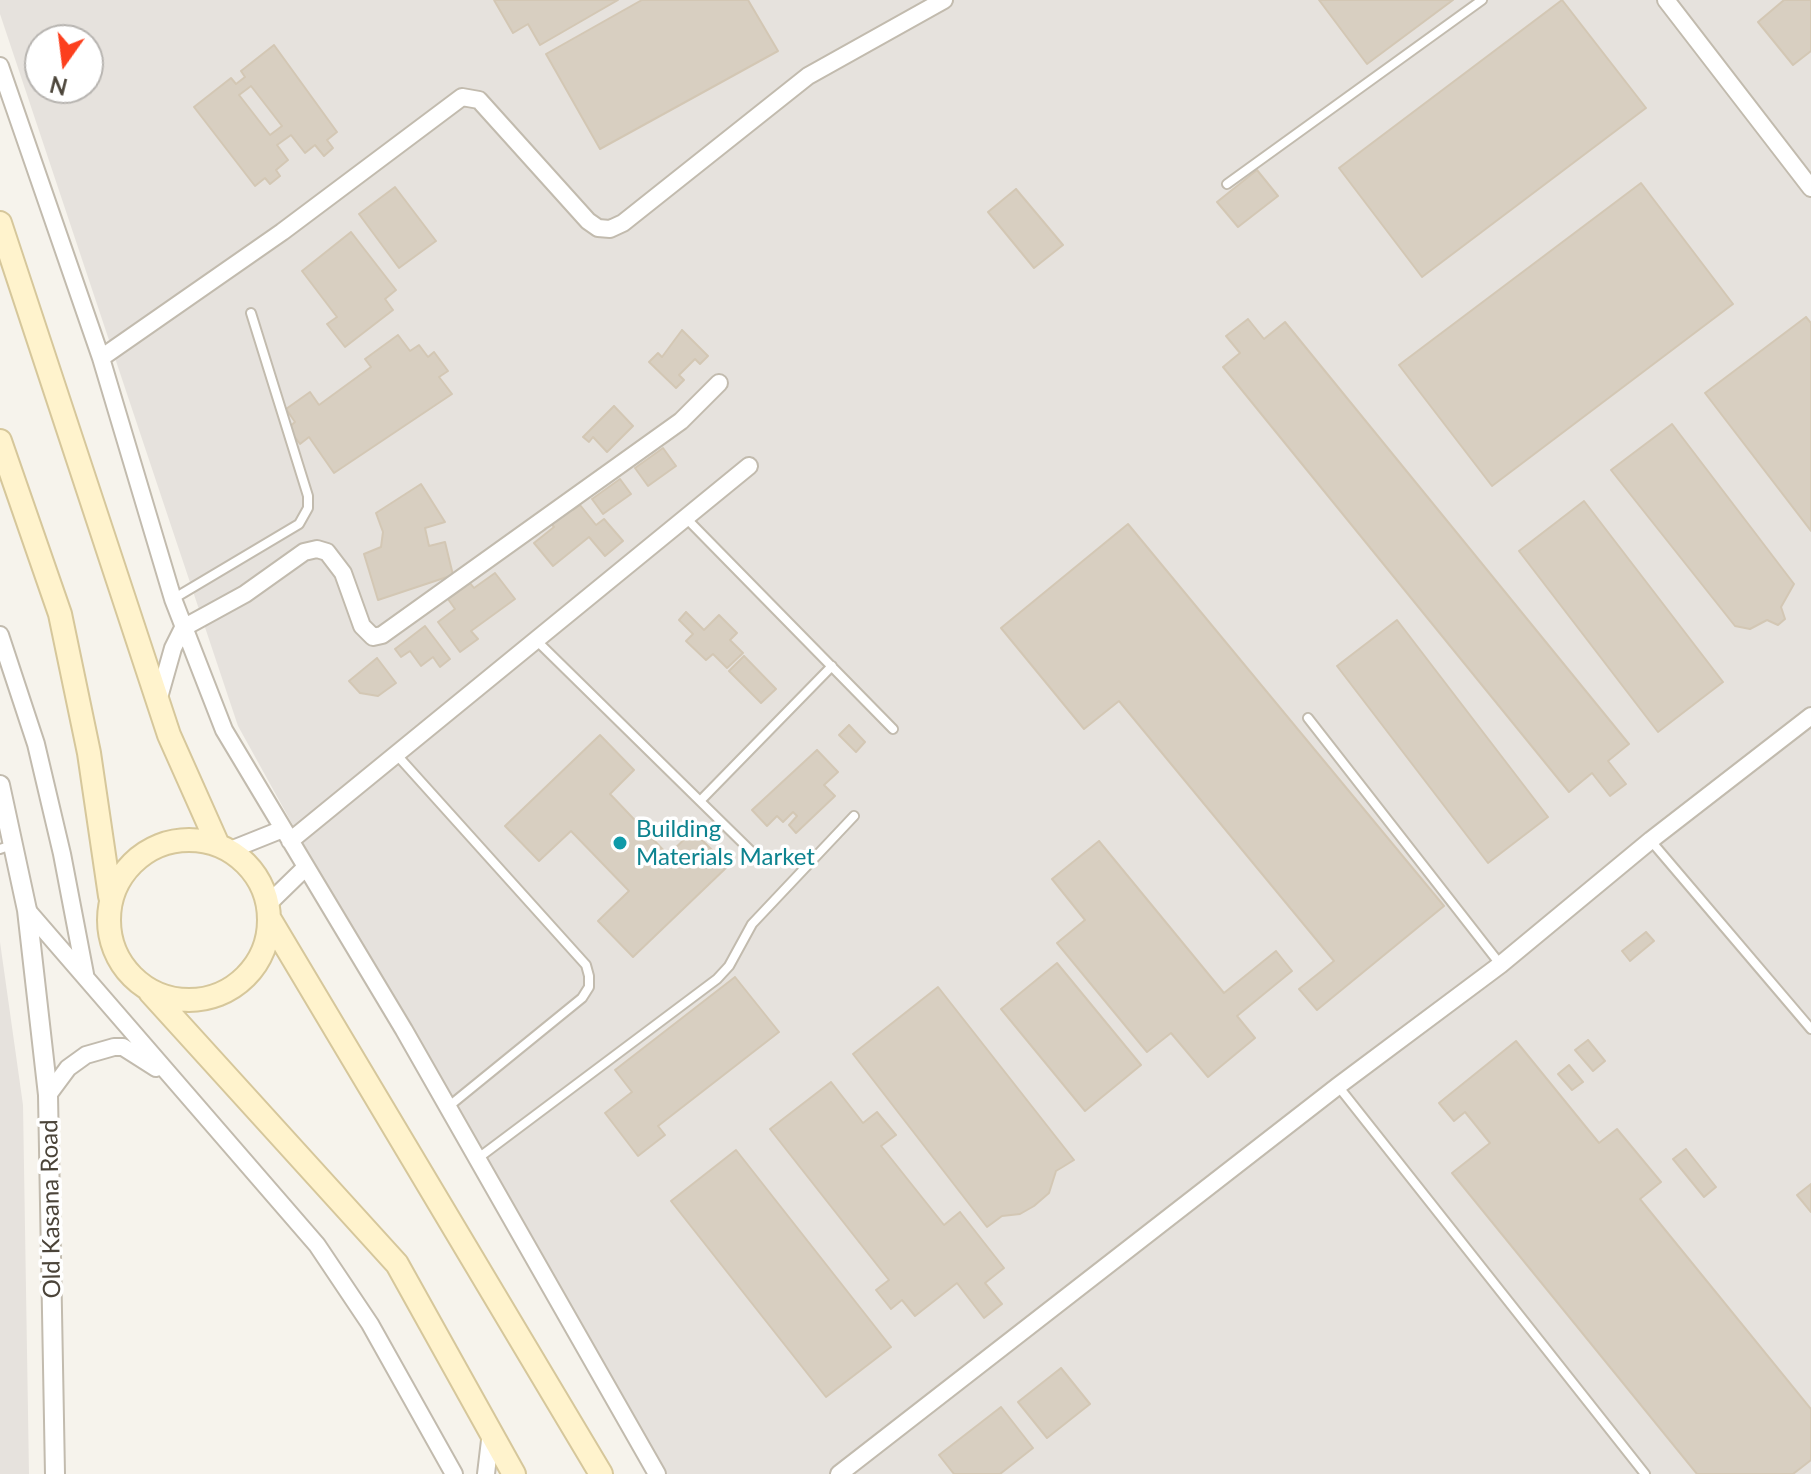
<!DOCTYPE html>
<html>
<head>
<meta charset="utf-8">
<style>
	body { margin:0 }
	#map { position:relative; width:1811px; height:1474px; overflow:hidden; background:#f6f3ec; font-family:Lato,sans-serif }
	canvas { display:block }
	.north { position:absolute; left:24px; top:24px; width:80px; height:80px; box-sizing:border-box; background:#fff; border:2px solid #b7b4b0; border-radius:50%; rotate:194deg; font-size:22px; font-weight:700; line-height:32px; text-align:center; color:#4b4439 }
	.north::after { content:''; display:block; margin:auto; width:28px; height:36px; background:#fc3f1d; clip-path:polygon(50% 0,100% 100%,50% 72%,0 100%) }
</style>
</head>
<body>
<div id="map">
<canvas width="1811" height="1474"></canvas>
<div class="north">N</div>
</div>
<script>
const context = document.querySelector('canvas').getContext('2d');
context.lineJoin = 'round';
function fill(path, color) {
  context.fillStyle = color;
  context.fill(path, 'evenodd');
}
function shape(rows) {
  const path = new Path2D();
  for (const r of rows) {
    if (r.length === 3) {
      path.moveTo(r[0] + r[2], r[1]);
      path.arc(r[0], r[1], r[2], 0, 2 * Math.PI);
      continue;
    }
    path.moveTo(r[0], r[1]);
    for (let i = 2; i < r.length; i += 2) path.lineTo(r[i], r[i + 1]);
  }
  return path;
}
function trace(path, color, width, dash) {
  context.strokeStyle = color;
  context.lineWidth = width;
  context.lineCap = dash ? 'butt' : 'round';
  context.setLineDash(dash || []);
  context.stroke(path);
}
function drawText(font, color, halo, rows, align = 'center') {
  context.font = font + ' Lato,sans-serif';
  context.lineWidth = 7;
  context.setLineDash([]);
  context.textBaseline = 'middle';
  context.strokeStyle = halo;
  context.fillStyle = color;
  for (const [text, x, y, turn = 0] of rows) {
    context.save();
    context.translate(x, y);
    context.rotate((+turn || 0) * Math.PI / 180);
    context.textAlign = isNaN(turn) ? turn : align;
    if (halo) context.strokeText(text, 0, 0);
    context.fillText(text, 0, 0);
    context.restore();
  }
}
const industrial = shape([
	[0,0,1811,0,1811,1474,652,1474,238,726,0,14],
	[40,40,88,40,88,88,40,88],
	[0,942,23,1105,29,1474,0,1474]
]);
const building = shape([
	[494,0,618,0,540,45,528,24,513,33,494,0],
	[642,0,748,0,778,51,600,149,546,54,642,0],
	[1319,0,1453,0,1367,64,1319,0],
	[1562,0,1646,108,1422,277,1339,168,1562,0],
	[1784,0,1811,0,1811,51,1793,65,1758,22,1784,0],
	[274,45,337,132,327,140,333,148,324,156,315,145,305,153,291,135,277,145,288,160,276,170,280,176,270,184,265,178,255,186,194,107,231,78,236,84,245,77,241,71,274,45],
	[251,86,282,126,270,135,239,95,251,86],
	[1257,170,1278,196,1238,227,1217,202,1257,170],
	[1641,183,1733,304,1492,486,1399,365,1641,183],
	[395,187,436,241,399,268,359,214,395,187],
	[1016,189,1063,245,1034,268,988,212,1016,189],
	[351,232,396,290,385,299,393,310,345,347,327,324,337,317,302,271,351,232],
	[1806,317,1811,323,1811,531,1705,393,1806,317],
	[1248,319,1264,339,1285,322,1629,744,1608,761,1626,784,1610,796,1592,773,1569,792,1223,367,1240,353,1226,336,1248,319],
	[682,330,708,356,700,364,695,359,679,375,684,380,676,388,649,362,658,353,662,357,682,330],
	[398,335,410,351,419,345,428,357,434,352,448,371,439,377,452,394,334,473,309,437,300,444,288,428,295,422,286,409,310,392,319,405,371,367,365,359,398,335],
	[614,406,633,426,607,452,593,437,589,442,583,437,614,406],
	[1672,424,1794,584,1781,607,1785,619,1778,625,1767,620,1750,629,1735,626,1611,470,1672,424],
	[663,448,676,466,648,486,635,468,663,448],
	[620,479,631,494,603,514,592,499,620,479],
	[421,484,445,522,425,528,429,546,445,542,453,575,378,600,364,554,381,547,383,532,376,513,421,484],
	[1584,501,1723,682,1658,732,1519,551,1584,501],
	[569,504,573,510,580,505,596,525,604,519,623,541,605,556,589,537,553,566,534,543,554,527,549,521,569,504],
	[1128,524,1444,906,1317,1010,1299,989,1334,961,1119,701,1084,729,1001,628,1128,524],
	[495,573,515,599,471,631,478,639,460,652,438,622,455,609,448,599,470,583,474,588,495,573],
	[686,612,704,630,719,615,737,633,730,640,743,653,727,668,713,654,706,660,686,641,693,634,679,620,686,612],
	[1397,620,1548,817,1488,863,1337,666,1397,620],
	[425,626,450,659,440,667,433,657,421,666,410,651,401,657,395,649,425,626],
	[744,656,776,689,761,703,729,671,744,656],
	[377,658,396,683,378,696,360,693,349,681,377,658],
	[849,725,865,742,856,752,839,735,849,725],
	[600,735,634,770,610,794,668,855,693,831,728,866,633,957,598,921,629,891,571,831,539,861,505,826,600,735],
	[817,750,838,772,824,785,835,796,796,833,789,825,797,816,793,812,783,822,777,816,767,826,752,810,817,750],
	[1099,841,1224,993,1276,951,1292,971,1237,1016,1255,1038,1208,1077,1171,1033,1147,1052,1057,943,1085,920,1052,879,1099,841],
	[1646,932,1654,941,1630,961,1622,951,1646,932],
	[1057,963,1141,1065,1085,1111,1001,1009,1057,963],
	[735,977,779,1032,658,1126,665,1135,638,1156,605,1113,632,1092,615,1070,735,977],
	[938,987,1074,1160,1056,1171,1049,1193,1034,1206,1020,1214,1002,1216,987,1227,853,1054,938,987],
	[1588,1040,1605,1061,1593,1071,1575,1050,1588,1040],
	[1516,1041,1599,1143,1617,1129,1661,1182,1640,1199,1811,1409,1811,1460,1793,1474,1697,1474,1452,1173,1490,1143,1465,1112,1454,1121,1439,1103,1516,1041],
	[1569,1065,1583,1082,1572,1090,1558,1074,1569,1065],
	[831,1082,863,1123,877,1112,896,1135,881,1146,944,1225,960,1212,1004,1268,985,1283,1002,1304,984,1318,957,1283,915,1316,902,1300,891,1309,876,1290,889,1280,770,1129,831,1082],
	[1686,1149,1716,1187,1704,1197,1673,1159,1686,1149],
	[736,1150,891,1347,826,1397,671,1201,736,1150],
	[1811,1184,1811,1212,1797,1195,1811,1184],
	[1061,1368,1090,1404,1047,1438,1018,1402,1061,1368],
	[1001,1407,1033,1448,1000,1474,954,1474,939,1455,1001,1407]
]);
const service = shape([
	[1227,184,1482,0],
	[685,517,893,729],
	[173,599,299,524,308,508,308,496,251,313],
	[536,640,755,855],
	[1308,718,1500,964],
	[396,754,586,965,589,976,589,987,582,998,448,1107],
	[700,801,832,666],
	[1651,841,1811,1029],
	[0,849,12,845],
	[1338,1086,1645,1474],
	[477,1159,717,979,729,966,752,924,854,816]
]);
const minor = shape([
	[1666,0,1811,188],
	[0,66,101,358,173,599,224,730,404,1030,657,1474],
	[101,358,282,232,462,97,479,100,588,221,598,228,610,229,623,223,808,76,944,0],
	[0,635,36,744,62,854,85,974],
	[158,701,173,648,183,628,245,594,304,552,317,549,327,552,343,573,362,626,373,637,382,635,681,421,719,383],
	[290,841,749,466],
	[228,851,283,829],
	[268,904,306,867],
	[27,910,317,1245,370,1324,454,1474],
	[48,1095,68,1068,86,1055,114,1047,123,1047,156,1068],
	[486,1474,491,1432],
	[839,1474,1338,1086,1500,965,1651,840,1811,716]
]);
const tertiary = shape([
	[0,785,27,910,48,1095,55,1474]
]);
const secondary = shape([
	[0,223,169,735,218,845],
	[0,441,60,614,89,753,110,896],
	[189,920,80],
	[269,918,601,1474],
	[150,992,397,1264,514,1474]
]);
const markers = [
	[620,843,8,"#0f9aa8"]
];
const cultureNames = [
	["Building",636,829],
	["Materials Market",636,857]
];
const streetNames = [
	["Old Kasana Road",51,1209,-91]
];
fill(industrial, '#e6e2dd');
fill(building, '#d8cfc1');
trace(building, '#d3c7b4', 2);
trace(service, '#c2bbae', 12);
trace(minor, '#c2bbae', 20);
trace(tertiary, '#c2bbae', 22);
trace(secondary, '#d6c79b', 26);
trace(service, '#fff', 8);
trace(minor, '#fff', 16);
trace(tertiary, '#fff', 18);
trace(secondary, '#fff3cd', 22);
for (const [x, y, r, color] of markers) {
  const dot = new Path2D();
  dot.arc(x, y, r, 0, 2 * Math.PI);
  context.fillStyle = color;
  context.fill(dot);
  trace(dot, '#fff', 3);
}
drawText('24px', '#0d838f', '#fff', cultureNames, 'left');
drawText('24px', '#4b4439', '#fff', streetNames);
</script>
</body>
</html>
